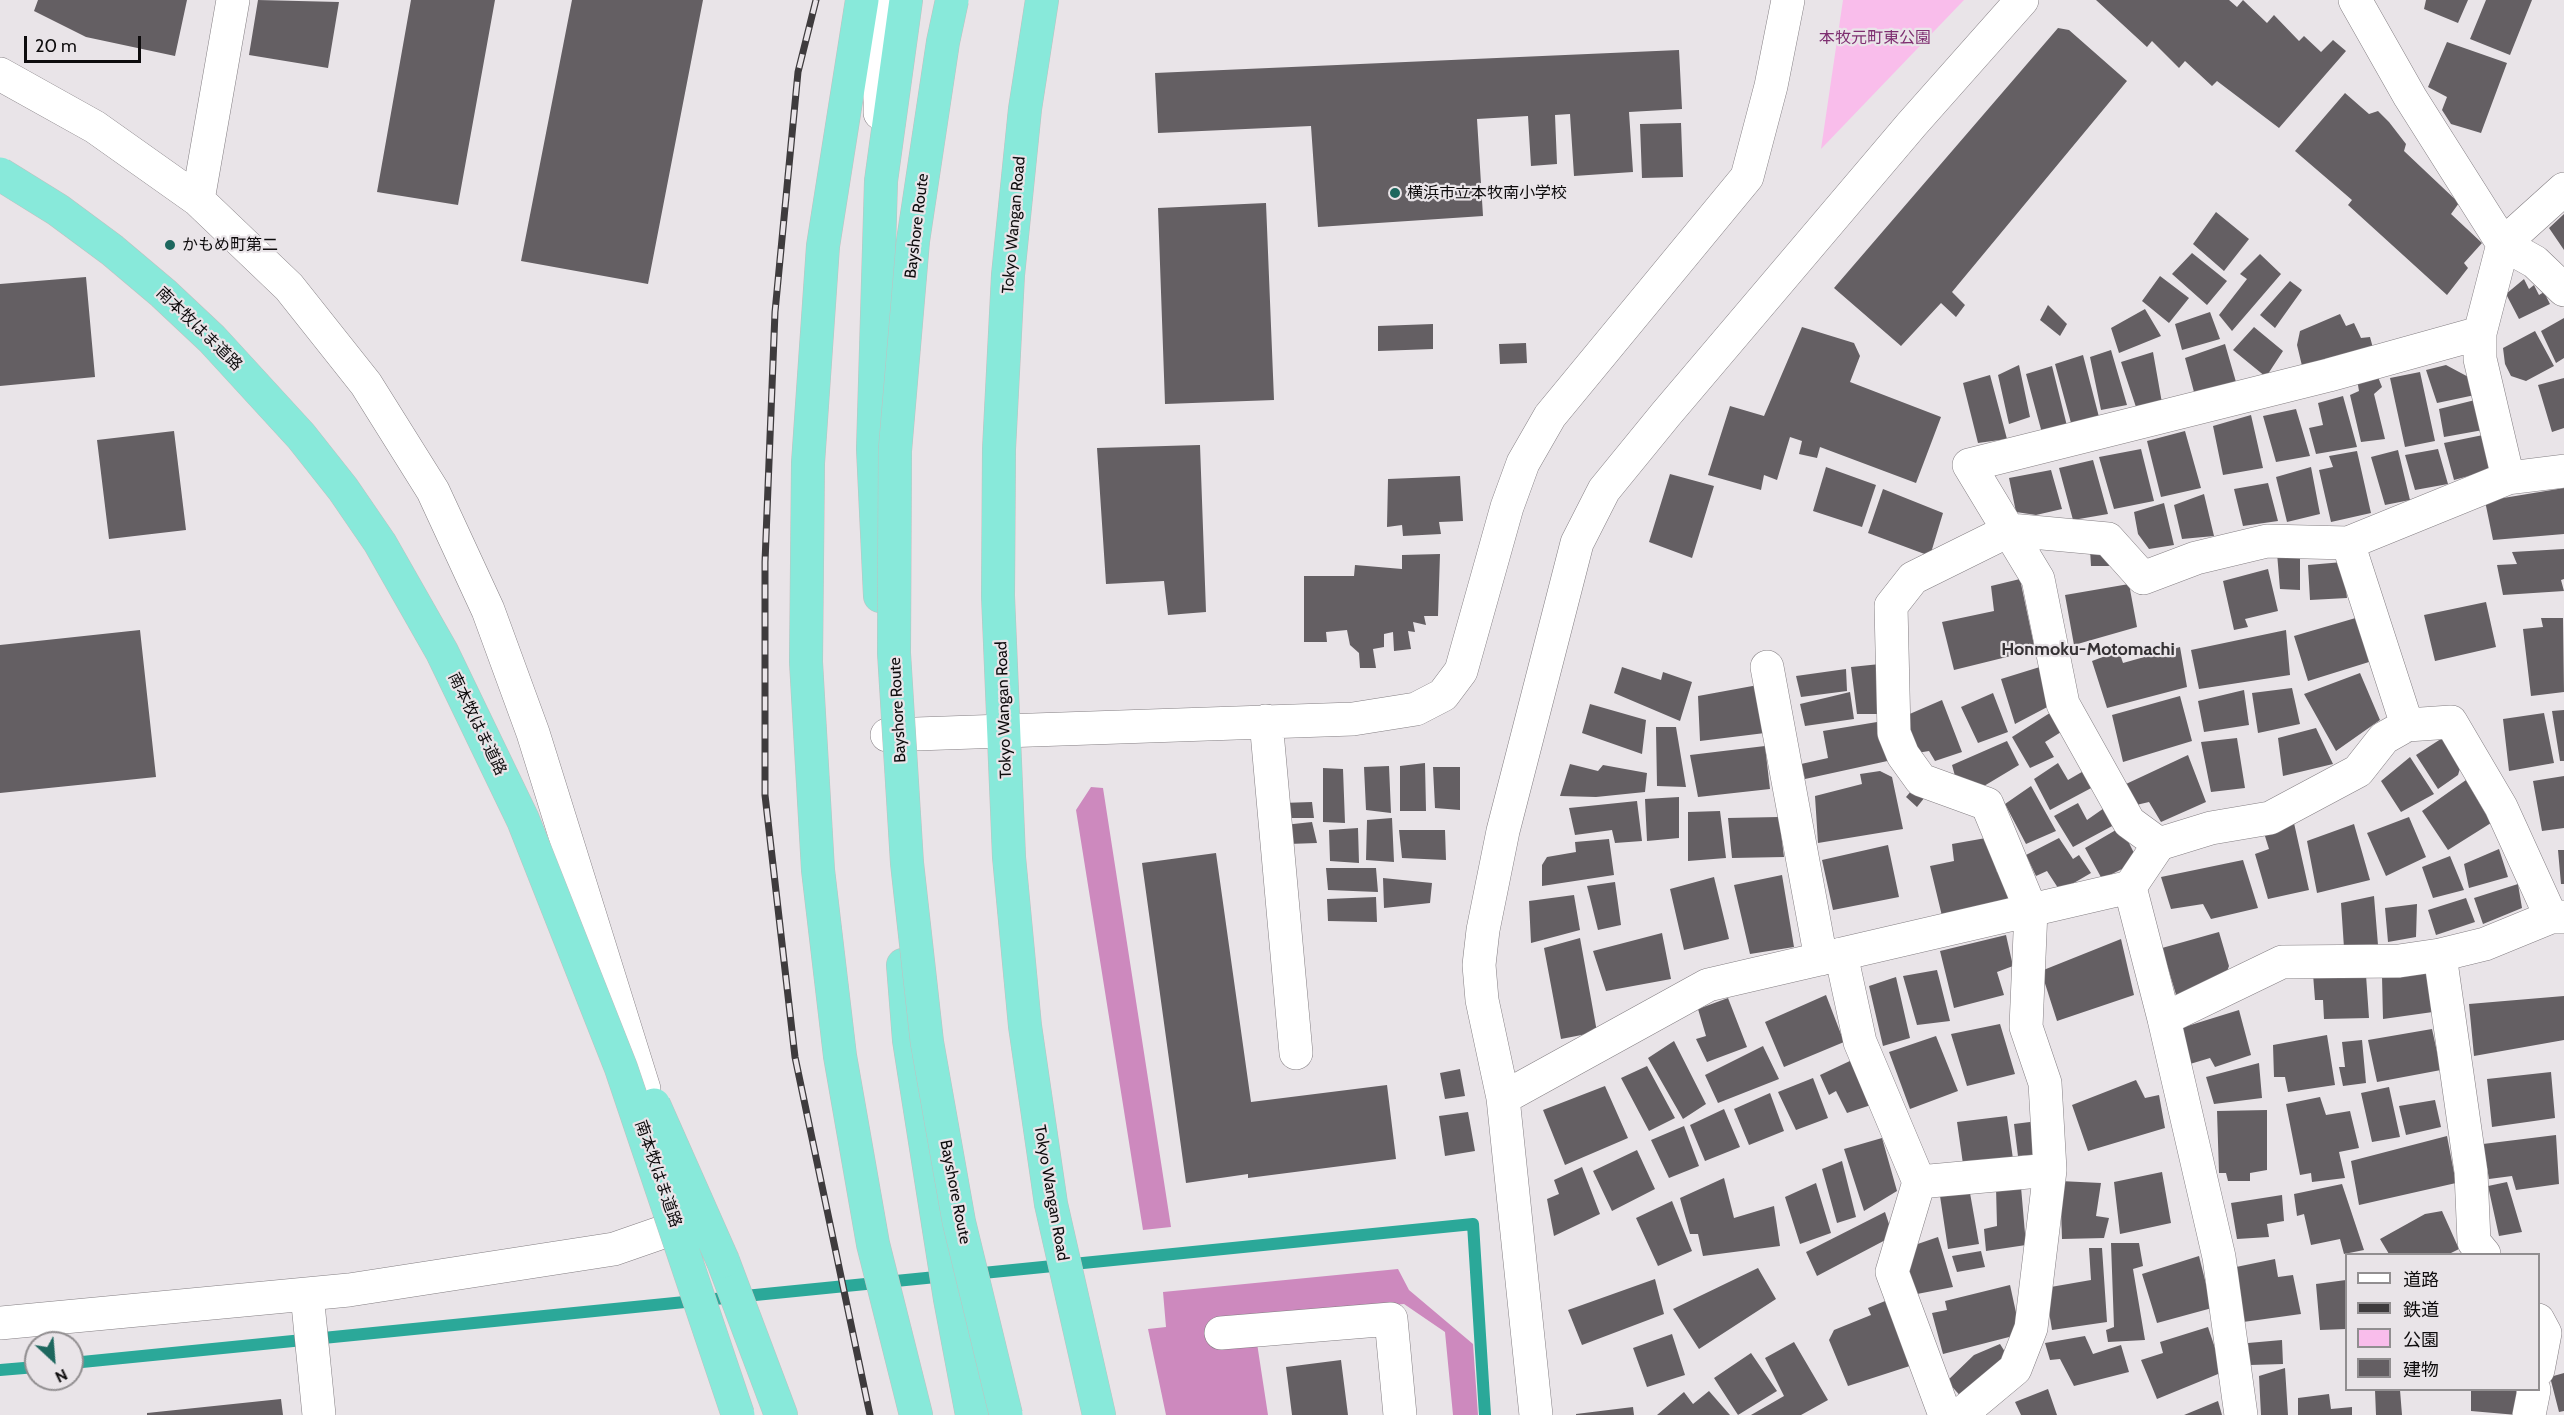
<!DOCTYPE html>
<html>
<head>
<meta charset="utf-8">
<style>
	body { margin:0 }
	#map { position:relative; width:2564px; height:1415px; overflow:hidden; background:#e9e4e8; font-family:Cabin,"Noto Sans JP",sans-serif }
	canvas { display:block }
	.legend { position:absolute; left:2345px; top:1253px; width:195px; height:138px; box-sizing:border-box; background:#e9e4e8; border:2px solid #918e90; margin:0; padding:8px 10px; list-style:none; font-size:18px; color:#0e0c0d }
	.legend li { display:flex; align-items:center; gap:12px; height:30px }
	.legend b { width:30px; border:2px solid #918e90 }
	.north { position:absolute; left:24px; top:1331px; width:60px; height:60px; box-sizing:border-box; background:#e9e4e8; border:2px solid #918e90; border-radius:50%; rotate:154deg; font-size:16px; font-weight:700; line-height:24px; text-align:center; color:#0e0c0d }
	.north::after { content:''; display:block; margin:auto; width:21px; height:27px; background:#1d675e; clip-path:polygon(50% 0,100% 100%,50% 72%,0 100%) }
	.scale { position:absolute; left:24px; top:36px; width:117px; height:27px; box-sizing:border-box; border:3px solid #0e0c0d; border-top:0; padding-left:8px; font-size:18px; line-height:21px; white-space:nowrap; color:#0e0c0d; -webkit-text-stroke:4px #e9e4e8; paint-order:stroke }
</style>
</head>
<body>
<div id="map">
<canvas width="2564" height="1415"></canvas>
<ul class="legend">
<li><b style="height:8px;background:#fff"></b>道路</li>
<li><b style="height:8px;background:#3e3b3d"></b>鉄道</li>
<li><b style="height:16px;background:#f9bdeb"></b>公園</li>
<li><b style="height:16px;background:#645f63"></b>建物</li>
</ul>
<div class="north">N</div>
<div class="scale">20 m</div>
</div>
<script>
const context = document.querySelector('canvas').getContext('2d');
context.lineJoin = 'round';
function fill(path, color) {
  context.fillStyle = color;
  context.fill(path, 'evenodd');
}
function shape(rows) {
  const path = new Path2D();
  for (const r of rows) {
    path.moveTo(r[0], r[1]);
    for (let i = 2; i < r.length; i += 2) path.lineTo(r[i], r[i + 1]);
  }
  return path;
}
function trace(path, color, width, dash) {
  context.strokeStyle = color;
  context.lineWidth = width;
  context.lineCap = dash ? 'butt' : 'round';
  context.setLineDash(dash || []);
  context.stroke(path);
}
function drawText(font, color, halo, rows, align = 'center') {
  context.font = font + ' Cabin,"Noto Sans JP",sans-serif';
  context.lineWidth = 4.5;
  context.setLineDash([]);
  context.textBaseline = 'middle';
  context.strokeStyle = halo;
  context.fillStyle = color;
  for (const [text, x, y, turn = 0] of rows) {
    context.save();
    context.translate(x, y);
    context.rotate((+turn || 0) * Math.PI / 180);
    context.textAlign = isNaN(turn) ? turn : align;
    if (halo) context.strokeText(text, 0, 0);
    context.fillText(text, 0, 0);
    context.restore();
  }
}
const green = shape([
	[1843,0,1964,0,1821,149]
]);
const forest = shape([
	[1091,787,1103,788,1171,1227,1143,1230,1076,810],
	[1398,1269,1409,1290,1473,1344,1478,1415,1453,1415,1445,1332,1404,1304,1253,1317,1268,1415,1166,1415,1148,1329,1166,1327,1163,1292]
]);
const stream = shape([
	[973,1274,1473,1224,1485,1415],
	[72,1363,946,1276],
	[0,1370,36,1367]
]);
const building = shape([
	[38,0,187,0,175,56,86,37,34,11],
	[258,0,339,2,328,68,249,55],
	[411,0,495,0,458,205,377,192],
	[572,0,703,0,648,284,521,261],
	[2096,0,2229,0,2237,7,2243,0,2267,23,2274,15,2299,41,2304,36,2321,52,2333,40,2346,51,2279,128,2217,81,2212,86,2185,61,2179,68,2152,41,2147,47],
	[2426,0,2468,0,2458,23,2424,9],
	[2486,0,2532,0,2510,55,2470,39],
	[2058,28,2069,30,2127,81,1952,292,1965,305,1956,317,1941,303,1901,346,1834,288],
	[2447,42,2507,63,2481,133,2451,124,2442,110,2447,97,2428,87],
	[1679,50,1682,109,1629,112,1633,172,1574,176,1570,114,1555,115,1557,164,1531,166,1528,116,1477,119,1483,216,1318,227,1311,126,1158,133,1155,73],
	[2345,93,2369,114,2378,111,2389,122,2406,144,2404,151,2459,203,2451,214,2482,243,2464,263,2468,268,2447,295,2348,205,2352,200,2295,151],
	[1681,123,1683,177,1642,178,1640,124],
	[1266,203,1274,400,1165,404,1158,208],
	[2216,212,2249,239,2224,271,2193,244],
	[2564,214,2564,250,2549,228],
	[2192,253,2227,281,2207,305,2172,274],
	[2260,254,2281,274,2232,331,2219,315,2247,279,2240,274],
	[2160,276,2189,298,2169,323,2142,301],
	[86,277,95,377,0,386,0,284],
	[2524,279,2529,289,2534,285,2539,295,2544,292,2550,304,2519,319,2506,294],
	[2290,281,2302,290,2275,328,2260,315],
	[2048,305,2067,324,2060,336,2040,320],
	[2145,309,2161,336,2119,353,2111,328],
	[2210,312,2220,339,2182,350,2175,324],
	[2340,314,2346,326,2354,323,2361,338,2370,337,2373,348,2303,370,2297,345,2300,331],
	[2564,318,2564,358,2556,363,2541,331],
	[1433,324,1433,349,1378,351,1378,326],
	[1802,327,1854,343,1860,356,1850,382,1941,417,1916,483,1820,447,1817,458,1799,454,1802,441,1790,437,1777,480,1764,475,1761,490,1708,475,1730,406,1764,416],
	[2254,327,2283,351,2266,377,2233,350],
	[2535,331,2554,366,2526,381,2511,376,2505,364,2503,348],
	[1526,343,1527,363,1500,364,1499,344],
	[2225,344,2236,382,2194,392,2185,358],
	[2111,350,2127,405,2101,410,2090,357],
	[2153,352,2162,403,2136,407,2121,362],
	[2083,355,2099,417,2071,423,2055,364],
	[2019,365,2030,417,2009,424,1998,375],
	[2446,365,2474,380,2475,395,2437,403,2426,370],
	[2052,366,2067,426,2042,433,2026,374],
	[2376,372,2382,387,2374,394,2385,439,2361,442,2350,395,2359,391,2357,379],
	[2420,372,2435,441,2405,447,2390,378],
	[1990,375,2007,439,1978,443,1963,383],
	[2564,378,2564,428,2552,432,2538,385],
	[2343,396,2357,447,2316,454,2309,428,2323,425,2318,403],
	[2475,400,2483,430,2444,437,2439,409],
	[2296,409,2310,456,2276,462,2263,416],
	[2251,415,2263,468,2223,475,2213,426],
	[174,431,186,530,109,539,97,440],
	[2185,431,2201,488,2161,497,2147,441],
	[2483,435,2491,470,2454,480,2444,443],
	[1200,445,1206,612,1168,615,1164,581,1106,584,1097,448],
	[2141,449,2154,501,2114,509,2099,457],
	[2438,449,2448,484,2415,490,2405,455],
	[2398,450,2410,500,2385,505,2371,457],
	[2357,451,2371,513,2331,522,2319,470,2333,467,2329,456],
	[2093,460,2108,514,2073,520,2059,468],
	[1826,467,1876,485,1862,527,1813,511],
	[2311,467,2320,514,2287,522,2276,477],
	[2051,470,2062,509,2036,515,2016,512,2009,478],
	[1670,474,1714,486,1692,558,1649,542],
	[1460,476,1463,521,1439,522,1441,534,1403,536,1402,525,1387,527,1388,479],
	[2268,483,2278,521,2243,526,2234,489],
	[2564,488,2564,534,2493,540,2485,501],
	[1883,489,1943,513,1930,556,1868,533],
	[2204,494,2214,536,2182,539,2174,505],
	[2164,503,2174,545,2149,549,2138,534,2134,512],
	[2108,548,2109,566,2091,566,2090,549],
	[2564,549,2564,579,2561,580,2564,591,2503,595,2497,565,2517,564,2512,552],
	[2300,550,2300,590,2280,589,2277,553],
	[1440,554,1438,616,1424,616,1426,625,1413,622,1415,632,1408,631,1411,649,1394,651,1393,632,1384,634,1384,647,1373,649,1376,668,1360,668,1359,653,1350,645,1347,630,1326,632,1327,642,1304,642,1304,576,1354,576,1355,565,1402,569,1402,555],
	[2343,562,2347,598,2310,600,2308,565],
	[2268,569,2278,611,2245,619,2248,627,2234,630,2223,581],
	[2020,579,2035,650,1954,670,1942,622,1994,611,1991,586],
	[2129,584,2137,627,2074,645,2065,595],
	[2486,602,2496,647,2435,661,2424,615],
	[2359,617,2369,662,2308,681,2294,636],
	[2541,618,2563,618,2564,692,2531,696,2523,629,2543,627],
	[140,630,156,777,0,793,0,645],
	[2286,630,2290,675,2199,689,2191,650],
	[2180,647,2187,687,2107,708,2092,661,2119,651,2123,663],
	[1880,664,1883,714,1857,714,1851,667],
	[2043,666,2053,704,2015,724,2001,679],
	[1622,667,1661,680,1663,672,1692,682,1680,721,1614,693],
	[1846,669,1847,691,1801,697,1796,676],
	[2360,673,2380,720,2336,751,2304,694],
	[1758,685,1765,733,1700,741,1698,696],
	[2292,688,2300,724,2258,733,2252,693],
	[2244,690,2249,725,2204,732,2198,701],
	[1850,692,1854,719,1805,726,1800,704],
	[1993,693,2008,732,1978,743,1961,707],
	[2180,696,2192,741,2123,762,2112,715],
	[1942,700,1962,752,1935,761,1929,751,1917,753,1905,716],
	[1590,704,1646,720,1642,754,1582,733],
	[2564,710,2564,761,2560,761,2552,711],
	[2053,711,2066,729,2045,742,2054,757,2030,768,2012,737],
	[2544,713,2554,763,2509,771,2503,719],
	[1883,721,1892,760,1805,779,1801,764,1828,758,1823,731],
	[1656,727,1676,727,1686,787,1657,786],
	[2316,728,2333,764,2283,776,2278,738],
	[2447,735,2462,762,2458,775,2438,789,2416,755],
	[2237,738,2245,788,2211,792,2201,742],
	[2007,741,2019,765,1984,786,1955,776,1952,765],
	[1765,746,1770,789,1698,797,1690,755],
	[2188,755,2206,802,2161,822,2149,802,2132,806,2126,784],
	[2410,757,2434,794,2401,812,2381,781],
	[1425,763,1426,811,1400,811,1400,766],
	[2058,763,2068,780,2087,769,2095,786,2050,810,2034,779],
	[1570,764,1598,771,1603,765,1647,773,1645,792,1596,797,1560,796],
	[1389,766,1391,813,1366,810,1364,767],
	[1433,767,1460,767,1460,810,1435,808],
	[1323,768,1343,769,1345,823,1323,822],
	[1880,771,1892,777,1903,829,1818,843,1815,796,1862,784,1860,774],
	[2564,776,2564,828,2542,831,2533,781],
	[2466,780,2491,823,2448,850,2422,811],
	[1917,784,1929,792,1917,807,1906,797],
	[2031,786,2056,831,2026,844,2005,804],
	[1679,797,1679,838,1647,841,1645,799],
	[1637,801,1642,841,1615,843,1612,830,1575,835,1569,808],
	[1312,802,1314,818,1284,818,1282,803],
	[2078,803,2087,820,2107,806,2116,824,2073,847,2054,816],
	[1720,811,1726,858,1688,861,1688,812],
	[1779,817,1784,857,1732,858,1728,818],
	[2409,817,2426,857,2386,876,2367,833],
	[1392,818,1394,862,1366,860,1367,820],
	[1312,822,1317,843,1288,844,1284,825],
	[2294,823,2309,890,2268,899,2255,854,2269,849,2264,833],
	[2354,824,2370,880,2317,893,2307,841],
	[2121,827,2138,861,2102,879,2085,848],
	[1358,828,1359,863,1330,861,1329,830],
	[1399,830,1445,830,1446,860,1402,858],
	[1986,838,1997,872,2009,871,2020,897,1942,916,1930,866,1954,861,1952,844],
	[2059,838,2073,859,2079,855,2091,873,2060,891,2047,871,2036,876,2026,855],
	[1609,839,1614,875,1542,886,1542,865,1547,857,1576,852,1575,842],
	[1888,845,1899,897,1833,910,1822,860],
	[2499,849,2508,877,2469,888,2464,864],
	[2558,850,2564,850,2564,884,2561,884],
	[1216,853,1251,1102,1387,1085,1396,1159,1248,1178,1248,1174,1186,1183,1142,863],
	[2450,856,2464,890,2433,898,2422,867],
	[2243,860,2258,908,2211,919,2203,904,2171,909,2161,877],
	[1326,868,1376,868,1378,892,1328,890],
	[1782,875,1794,947,1750,954,1734,885],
	[1714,877,1729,939,1684,950,1670,889],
	[1383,878,1432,883,1430,903,1384,908],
	[1615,882,1621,925,1598,930,1587,886],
	[2518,884,2522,908,2483,924,2474,898],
	[1574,895,1580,930,1531,943,1529,901],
	[2374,896,2378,945,2344,948,2341,903],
	[1376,897,1377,922,1328,921,1327,899],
	[2466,898,2475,922,2436,935,2428,910],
	[2417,904,2416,937,2388,942,2385,908],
	[2219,932,2229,966,2224,980,2177,998,2162,948],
	[1662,933,1671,979,1606,991,1593,951],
	[2006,935,2013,966,1997,972,2004,995,1954,1008,1940,951],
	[1580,938,1597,1032,1561,1039,1544,948],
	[2121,939,2134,995,2057,1021,2041,971],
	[1937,970,1950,1021,1917,1025,1903,976],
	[2436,970,2440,1011,2383,1019,2382,976],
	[2344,971,2346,978,2366,975,2369,1018,2324,1019,2323,1000,2315,1000,2313,974],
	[1896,977,1910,1038,1883,1046,1869,986],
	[1826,995,1844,1042,1784,1067,1765,1022],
	[2564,996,2564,1040,2474,1056,2469,1004],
	[1728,998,1747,1047,1707,1062,1696,1039,1706,1036,1698,1009],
	[2239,1010,2251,1055,2215,1067,2210,1058,2190,1064,2181,1028],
	[2000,1024,2015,1074,1967,1086,1951,1034],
	[2432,1029,2441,1070,2377,1082,2368,1040],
	[2327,1035,2335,1085,2288,1092,2285,1077,2274,1077,2273,1045],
	[1936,1036,1958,1091,1910,1109,1889,1052],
	[2362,1040,2366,1083,2343,1086,2339,1067,2345,1067,2342,1042],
	[1674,1041,1706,1104,1683,1119,1648,1058],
	[1763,1046,1779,1079,1718,1103,1705,1075],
	[1852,1060,1871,1105,1847,1113,1836,1091,1829,1095,1820,1075],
	[2259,1063,2262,1098,2214,1104,2206,1077],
	[1647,1066,1675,1118,1649,1131,1621,1078],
	[1460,1069,1465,1096,1445,1099,1440,1073],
	[2551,1072,2555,1118,2492,1127,2487,1079],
	[1813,1078,1828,1118,1796,1130,1778,1092],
	[2136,1080,2145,1098,2159,1095,2165,1128,2088,1151,2072,1105],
	[1605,1086,1628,1138,1565,1165,1543,1110],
	[2389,1087,2400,1137,2372,1142,2361,1093],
	[1770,1093,1784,1131,1749,1145,1734,1109],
	[2320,1097,2326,1115,2350,1111,2359,1148,2339,1152,2345,1178,2312,1182,2311,1173,2300,1175,2286,1104],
	[2435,1100,2441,1127,2406,1135,2399,1106],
	[1724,1109,1740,1147,1705,1161,1690,1125],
	[2267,1110,2267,1170,2250,1173,2250,1181,2228,1181,2226,1173,2219,1173,2217,1111],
	[1468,1112,1475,1151,1445,1156,1439,1116],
	[2007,1116,2013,1159,1963,1164,1957,1122],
	[2038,1121,2041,1154,2018,1156,2014,1124],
	[1684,1126,1699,1166,1669,1178,1651,1140],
	[2556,1135,2559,1184,2516,1190,2512,1176,2489,1179,2483,1144],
	[2447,1136,2456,1183,2359,1205,2351,1161],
	[1882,1138,1897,1191,1864,1211,1844,1149],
	[1637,1150,1655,1189,1612,1211,1593,1171],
	[1842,1161,1856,1217,1837,1223,1822,1169],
	[1582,1167,1600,1214,1554,1236,1547,1199,1559,1194,1554,1180],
	[2162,1172,2171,1223,2120,1234,2114,1182],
	[1724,1178,1734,1218,1774,1206,1780,1246,1703,1256,1698,1234,1690,1234,1680,1198],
	[2060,1181,2101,1183,2096,1216,2109,1218,2104,1238,2062,1239],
	[2507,1182,2522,1232,2499,1236,2488,1186],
	[1816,1183,1831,1233,1800,1244,1785,1197],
	[2342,1184,2364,1250,2344,1254,2340,1239,2311,1245,2304,1214,2297,1216,2294,1194],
	[1996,1187,2021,1187,2026,1245,1986,1251,1984,1229,1997,1226],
	[1970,1193,1979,1244,1948,1249,1940,1196],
	[2282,1195,2284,1221,2267,1224,2269,1237,2237,1239,2231,1203],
	[1672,1201,1692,1251,1658,1266,1636,1218],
	[2442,1211,2459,1249,2449,1254,2389,1254,2380,1239,2425,1214],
	[1885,1212,1893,1236,1817,1276,1806,1252],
	[1938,1237,1953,1287,1917,1294,1910,1275,1906,1248],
	[2111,1243,2139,1243,2143,1266,2133,1269,2145,1340,2108,1342,2106,1330,2114,1327],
	[2089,1248,2102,1248,2107,1322,2052,1330,2045,1288,2091,1280],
	[1981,1251,1985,1267,1957,1272,1952,1256],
	[2199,1256,2212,1308,2157,1323,2142,1274],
	[2275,1259,2278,1277,2293,1275,2301,1314,2243,1322,2236,1267],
	[1758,1268,1776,1299,1699,1349,1673,1309],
	[1655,1279,1664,1314,1582,1345,1568,1310],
	[2346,1280,2346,1329,2320,1330,2316,1284],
	[2010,1285,2017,1317,2013,1336,1943,1354,1932,1313,1947,1310,1945,1301],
	[1890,1299,1916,1364,1848,1386,1829,1340,1834,1330,1871,1315,1868,1308],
	[2208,1327,2223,1372,2157,1399,2141,1360,2163,1353,2160,1342],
	[1672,1334,1685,1375,1647,1387,1633,1348],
	[2085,1336,2093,1354,2121,1345,2129,1372,2074,1386,2060,1359,2050,1360,2045,1343],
	[2282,1340,2283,1364,2250,1365,2248,1343],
	[1794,1342,1828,1400,1801,1415,1751,1415,1784,1396,1765,1358],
	[2000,1344,2012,1363,1964,1400,1947,1381,1974,1355],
	[1751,1353,1777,1391,1738,1415,1714,1378],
	[1341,1360,1348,1415,1292,1415,1286,1367],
	[2285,1368,2288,1415,2261,1415,2259,1376],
	[2564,1373,2564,1411,2559,1412,2550,1377],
	[2048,1389,2057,1415,2021,1415,2015,1402],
	[2375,1390,2400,1390,2402,1415,2376,1415],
	[2471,1390,2516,1390,2517,1415,2471,1411],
	[1709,1391,1730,1415,1657,1415,1684,1392,1693,1404],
	[2329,1394,2331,1409,2352,1407,2352,1415,2298,1415,2298,1398],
	[281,1399,283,1415,147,1415,147,1413],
	[2218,1401,2222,1415,2184,1415],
	[1633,1407,1634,1415,1576,1415,1576,1414]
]);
const minor = shape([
	[2355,0,2410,97,2503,244,2564,189],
	[0,74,95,127,198,200,289,287,366,384,433,491,488,610,533,733,644,1089],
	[880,113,880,72,885,0],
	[198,200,233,0],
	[2508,478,2564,471],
	[2348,543,2508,478,2480,359,2480,333,2503,244,2535,262,2564,290],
	[1767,667,1821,959],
	[1266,721,1296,1053],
	[887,735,1353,719,1416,709,1443,695,1461,671,1507,507,1523,463,1550,416,1747,177,1771,86,1788,0],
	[2159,844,2129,822,2063,704,2038,579,1969,465,2329,375,2480,333],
	[1841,954,1860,1042,1919,1182,1892,1272,1945,1415],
	[2440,955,2471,1172,2474,1242,2484,1254],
	[2164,1019,2282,962,2399,961,2440,955,2485,944,2551,917,2564,917],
	[1503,1098,1708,985,2130,887],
	[1919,1182,2050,1170],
	[307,1294,319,1415],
	[2538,1320,2545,1333,2538,1370],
	[0,1323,349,1290,614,1249,686,1224],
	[1221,1333,1391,1319,1400,1415],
	[1536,1415,1503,1098,1482,1000,1479,965,1483,930,1503,831,1577,543,1604,490,1666,414,1912,124,2022,0],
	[1960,1415,2015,1369,2031,1328,2050,1170,2045,1083,2026,1027,2031,910,1987,804,1921,780,1903,755,1894,733,1891,606,1913,578,2010,530,2108,539,2143,578,2196,558,2267,541,2348,543,2407,725],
	[2241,1415,2219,1257,2164,1019,2130,887,2159,844,2211,828,2270,818,2358,771,2384,738,2407,725,2451,722,2501,807,2551,917],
	[2529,1415,2534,1390]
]);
const highway = shape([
	[862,0,823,246,808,463,806,662,818,870,840,1056,873,1244,916,1415],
	[1042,0,1025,109,1008,275,999,449,998,596,1009,857,1025,1026,1051,1204,1099,1415],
	[880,596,873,449,881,181,906,0],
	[903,965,909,1040,950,1299,972,1415],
	[723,1261,781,1415]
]);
const rail = shape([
	[816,0,798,72,775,312,765,562,765,795,795,1057,870,1415]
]);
const highwayBridge = shape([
	[952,0,943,42,913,241,895,451,894,653,907,863,927,1042,959,1222,1006,1415],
	[0,174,58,210,112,250,163,293,212,339,301,436,343,489,380,543,442,652,523,820,621,1068,738,1415],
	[654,1105,723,1261]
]);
const markers = [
	[1395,193,6,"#1d675e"],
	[170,245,6,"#1d675e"]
];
const parkNames = [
	["本牧元町東公園",1875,38]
];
const poiNames = [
	["横浜市立本牧南小学校",1407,193],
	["かもめ町第二",182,245]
];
const streetNames = [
	["Tokyo Wangan Road",1014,225,-85],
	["Bayshore Route",917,226,-83],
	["南本牧はま道路",199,329,44],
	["Bayshore Route",898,710,-93],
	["Tokyo Wangan Road",1004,710,-92],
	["南本牧はま道路",477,724,64],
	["南本牧はま道路",658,1174,71],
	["Bayshore Route",955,1192,79],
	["Tokyo Wangan Road",1051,1193,80]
];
const neighbourhoodNames = [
	["Honmoku-Motomachi",2088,650]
];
fill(green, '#f9bdeb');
fill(forest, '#cd89be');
trace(stream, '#2ba899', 12);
fill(building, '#645f63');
trace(minor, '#847f83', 34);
trace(highway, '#c0c0c0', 34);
trace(minor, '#fff', 33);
trace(highway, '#88e9da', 33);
trace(rail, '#3e3b3d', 7);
trace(rail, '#e9e4e8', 4.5, [14]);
trace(highwayBridge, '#c0c0c0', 34, []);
trace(highwayBridge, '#88e9da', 33);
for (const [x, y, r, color] of markers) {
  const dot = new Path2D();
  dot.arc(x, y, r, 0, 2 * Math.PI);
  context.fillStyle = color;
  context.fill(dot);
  trace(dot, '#e9e4e8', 2);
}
drawText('16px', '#7e2e70', '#e9e4e8', parkNames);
drawText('16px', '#0e0c0d', '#e9e4e8', poiNames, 'left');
drawText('16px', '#0e0c0d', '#e9e4e8', streetNames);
drawText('bold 18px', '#363235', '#e9e4e8', neighbourhoodNames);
</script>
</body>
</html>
